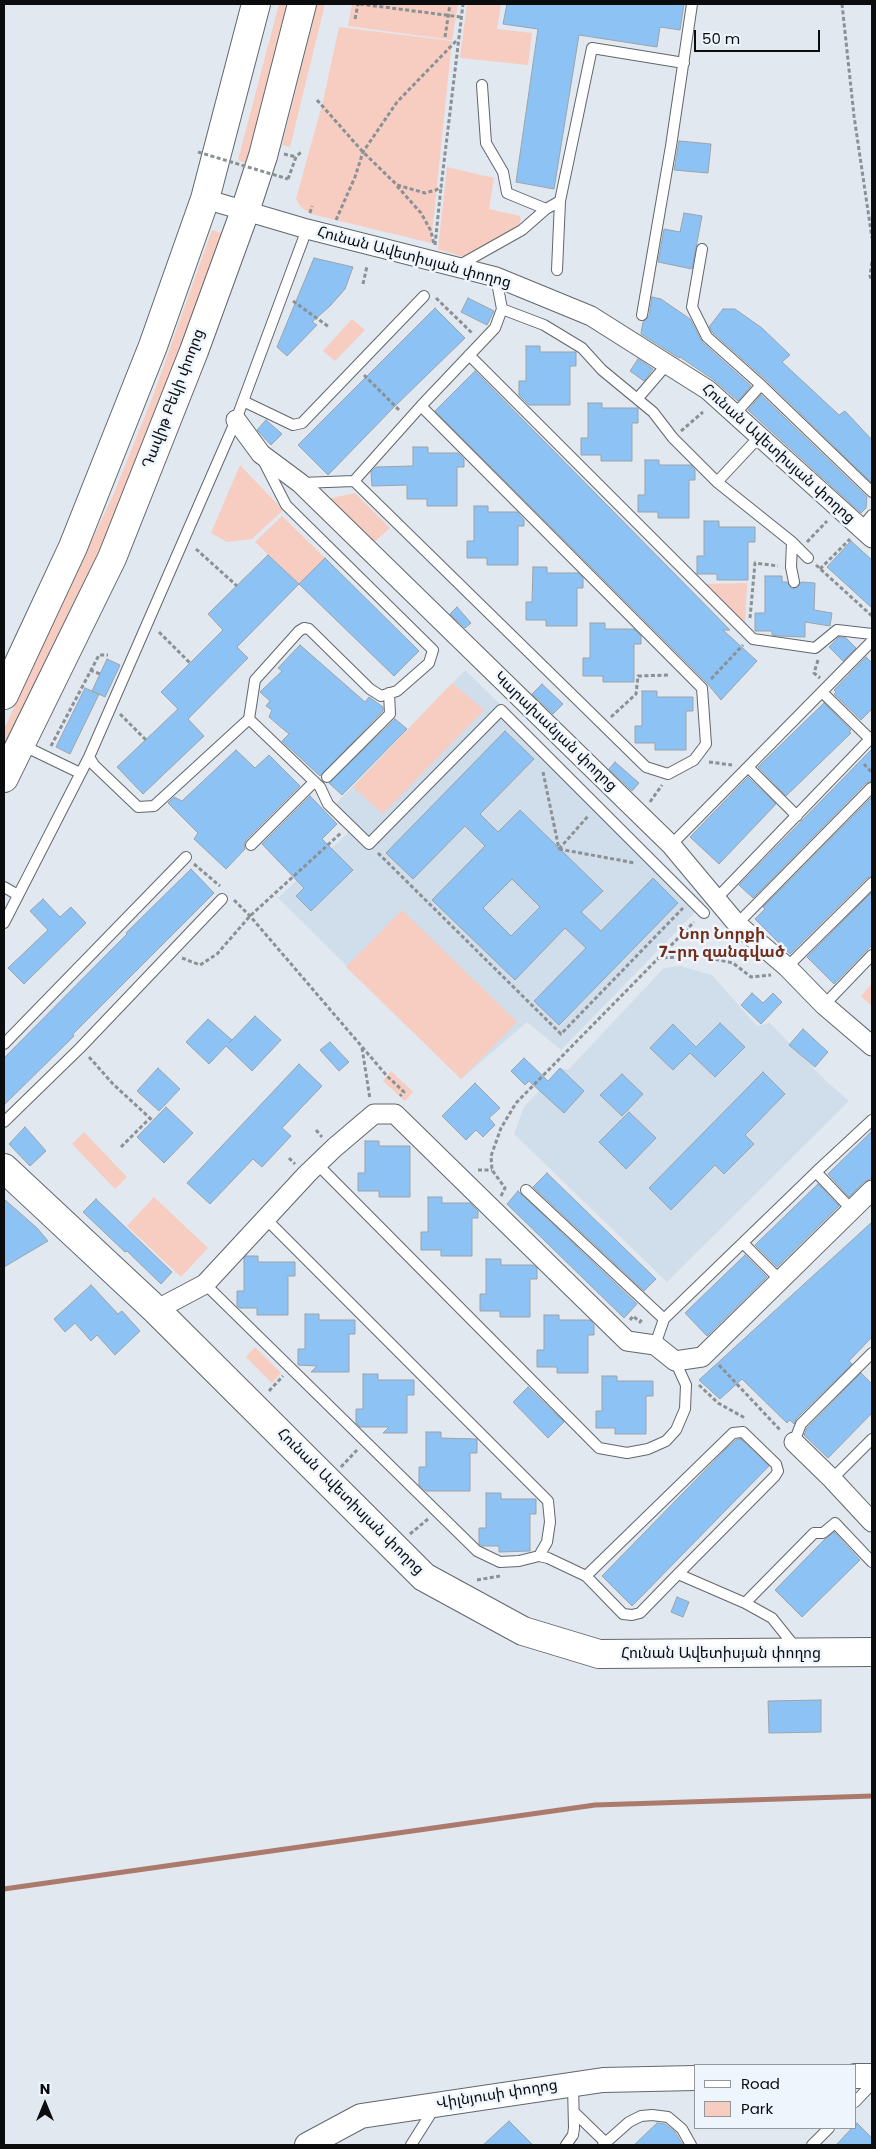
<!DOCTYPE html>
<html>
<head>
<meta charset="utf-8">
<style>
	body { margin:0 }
	#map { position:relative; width:876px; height:2149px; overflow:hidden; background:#e1e8ef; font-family:Poppins,sans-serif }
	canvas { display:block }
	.frame { position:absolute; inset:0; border:5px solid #0a0c0e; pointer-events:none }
	.legend { position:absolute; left:694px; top:2064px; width:162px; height:65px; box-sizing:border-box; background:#eef5fc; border:1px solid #93989d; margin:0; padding:6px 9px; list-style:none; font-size:15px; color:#0a0c0e }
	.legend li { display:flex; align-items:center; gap:10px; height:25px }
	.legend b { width:25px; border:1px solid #93989d }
	.north { position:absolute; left:20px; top:2079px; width:50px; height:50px; -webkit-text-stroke:4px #eef5fc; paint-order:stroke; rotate:0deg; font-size:14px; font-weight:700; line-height:20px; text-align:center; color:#0a0c0e }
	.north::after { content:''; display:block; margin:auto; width:18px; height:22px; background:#0a0c0e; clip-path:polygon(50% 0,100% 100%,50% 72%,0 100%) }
	.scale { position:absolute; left:694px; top:30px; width:126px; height:22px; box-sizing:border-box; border:2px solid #0a0c0e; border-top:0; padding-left:6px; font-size:15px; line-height:18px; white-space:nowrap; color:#0a0c0e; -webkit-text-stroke:4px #eef5fc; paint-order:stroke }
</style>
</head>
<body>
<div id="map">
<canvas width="876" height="2149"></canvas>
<div class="frame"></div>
<ul class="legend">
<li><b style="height:6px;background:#fff"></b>Road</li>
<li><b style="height:14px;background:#f7cdc1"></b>Park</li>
</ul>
<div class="north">N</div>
<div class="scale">50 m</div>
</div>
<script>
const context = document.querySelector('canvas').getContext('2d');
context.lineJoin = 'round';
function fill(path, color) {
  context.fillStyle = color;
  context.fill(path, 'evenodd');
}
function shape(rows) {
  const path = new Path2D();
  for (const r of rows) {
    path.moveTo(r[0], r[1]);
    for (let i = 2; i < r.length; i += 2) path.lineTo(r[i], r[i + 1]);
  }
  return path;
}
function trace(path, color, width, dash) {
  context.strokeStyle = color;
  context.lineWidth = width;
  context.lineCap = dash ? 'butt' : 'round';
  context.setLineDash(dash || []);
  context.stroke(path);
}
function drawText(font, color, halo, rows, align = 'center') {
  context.font = font + ' Poppins,"Noto Sans Armenian",sans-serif';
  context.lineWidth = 5;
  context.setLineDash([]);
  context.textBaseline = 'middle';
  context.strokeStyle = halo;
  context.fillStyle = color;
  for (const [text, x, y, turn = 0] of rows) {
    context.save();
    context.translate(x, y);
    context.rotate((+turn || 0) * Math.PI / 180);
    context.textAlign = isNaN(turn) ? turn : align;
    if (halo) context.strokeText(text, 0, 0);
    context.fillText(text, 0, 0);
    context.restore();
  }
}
const built = shape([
	[465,670,704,903,561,1050,527,1022,461,1079,278,898,348,833,332,808],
	[680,966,712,975,757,1026,770,1023,826,1081,849,1101,667,1282,514,1134,524,1107,560,1068,568,1070,664,968]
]);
const green = shape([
	[279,4,292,4,248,164,238,160],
	[317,4,325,4,290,147,282,145],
	[352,4,458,4,452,40,348,26],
	[467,4,501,4,497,29,532,33,528,65,460,58],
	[339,27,452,41,431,243,311,214,301,207,296,199,323,101],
	[447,167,494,178,489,209,520,216,521,220,516,230,465,256,460,256,438,249],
	[212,230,224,234,196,316,108,536,4,757,4,729,114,493,153,396],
	[352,319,365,330,335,361,323,351],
	[240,465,283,510,252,539,227,542,211,533],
	[355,493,390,528,372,544,327,499],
	[282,516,325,558,299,584,255,542],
	[747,583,745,625,706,584],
	[452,683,484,710,383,814,353,787],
	[402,910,517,1022,461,1079,346,967],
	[872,984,872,1006,861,996],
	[391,1071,413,1092,405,1101,383,1081],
	[84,1132,127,1177,115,1189,72,1144],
	[154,1197,208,1248,181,1277,127,1226],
	[255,1347,281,1373,272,1383,246,1357]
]);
const stream = shape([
	[4,1889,595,1805,872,1796]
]);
const building = shape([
	[507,4,684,4,680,30,660,27,657,47,579,35,554,189,516,182,538,29,503,24,507,4],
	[679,141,711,144,708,173,674,170,679,141],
	[684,213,702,216,692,269,658,262,664,229,680,232,684,213],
	[314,258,353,267,345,289,330,306,312,322,317,325,287,356,277,347,314,258],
	[652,297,661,299,690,319,702,342,751,386,738,401,714,380,680,357,679,358,641,334,643,322,649,316,652,297],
	[468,298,494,311,487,325,461,312,468,298],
	[435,308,465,338,393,408,328,475,298,445,435,308],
	[723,309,735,309,762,328,790,355,782,362,839,415,845,411,872,440,872,483,766,380,713,333,709,327,723,309],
	[526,346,540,346,540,352,576,352,576,366,570,366,570,405,529,405,519,395,519,381,526,381,526,346],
	[638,359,653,369,644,381,630,371,638,359],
	[475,371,730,630,723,630,757,661,721,700,707,683,435,411,475,371],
	[761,395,867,497,866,508,861,513,748,410,761,395],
	[588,403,602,403,602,408,638,408,638,423,632,423,632,461,601,461,601,455,581,455,581,438,588,438,588,403],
	[266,420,282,434,271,445,257,430,266,420],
	[413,447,428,447,428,453,458,453,464,459,464,467,457,467,457,506,427,506,427,499,407,499,407,485,372,486,371,472,376,467,413,466,413,447],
	[645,460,659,460,659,465,691,465,695,470,695,480,689,480,689,518,658,518,658,512,638,512,638,495,645,495,645,460],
	[474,506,488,506,488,512,517,512,524,520,524,526,518,526,518,565,487,565,487,558,467,558,467,541,474,541,474,506],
	[704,521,719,521,719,527,755,527,755,542,748,542,748,580,717,580,717,574,697,574,697,556,704,556,704,521],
	[851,541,872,560,872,608,827,567,851,541],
	[268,555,299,584,237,647,248,658,188,719,204,736,143,794,117,767,178,709,161,692,223,630,208,614,268,555],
	[325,558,419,651,394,676,299,584,325,558],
	[533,567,547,567,547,573,578,573,583,578,583,588,577,588,577,626,546,626,546,620,526,620,526,602,532,602,533,567],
	[765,576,782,576,782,582,787,582,792,589,798,587,801,582,815,583,814,610,832,613,830,626,805,622,805,637,779,636,772,635,772,631,755,631,755,613,765,613,765,576],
	[457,607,471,623,465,628,450,614,457,607],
	[590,623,605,623,605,629,634,629,641,636,641,644,634,644,634,682,603,682,603,676,583,676,583,658,590,658,590,623],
	[839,637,846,638,856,648,843,661,829,647,839,637],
	[300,645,365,702,369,697,383,707,383,711,320,776,282,741,289,734,269,717,272,710,266,706,270,701,260,692,282,671,278,668,300,645],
	[866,657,872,663,872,709,861,720,834,694,836,692,834,690,866,657],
	[107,659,120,665,105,697,92,691,107,659],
	[542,684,563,704,553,714,532,694,542,684],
	[85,688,99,694,70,754,56,747,85,688],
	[642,691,657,691,657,697,693,697,693,711,686,711,686,750,655,750,655,743,635,743,635,726,642,726,642,691],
	[824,703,851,730,849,732,851,733,786,796,758,767,824,703],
	[395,719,407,729,342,795,329,783,395,719],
	[505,731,534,759,480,814,498,832,520,810,603,891,581,912,601,931,653,878,678,903,559,1025,534,1001,586,948,565,928,515,980,432,900,485,846,465,826,413,879,386,853,505,731],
	[512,879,540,907,511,936,483,908,512,879],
	[872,749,872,781,866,783,753,898,739,885,872,749],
	[236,750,255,768,269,755,300,786,246,840,244,844,245,849,226,869,194,839,198,833,168,803,174,797,182,801,236,750],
	[615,762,639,783,632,791,609,769,615,762],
	[748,777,776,804,719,864,690,837,748,777],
	[310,796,337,824,322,839,353,870,311,911,296,896,304,888,262,844,310,796],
	[872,797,872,876,867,878,790,954,755,919,765,909,763,907,872,797],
	[191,869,214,893,73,1034,74,1036,4,1105,4,1058,127,934,126,933,191,869],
	[872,892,872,945,834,984,807,957,872,892],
	[43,899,60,917,71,907,86,923,24,984,8,968,48,930,30,911,43,899],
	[752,993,763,1003,773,993,782,1002,761,1024,741,1005,752,993],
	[255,1016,281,1040,252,1071,226,1046,209,1064,186,1042,208,1019,232,1040,229,1043,255,1016],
	[720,1023,745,1047,715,1077,690,1053,673,1070,650,1048,673,1024,696,1047,720,1023],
	[803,1029,828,1052,815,1067,789,1045,803,1029],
	[330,1042,349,1062,339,1071,320,1050,330,1042],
	[524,1058,548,1081,560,1068,584,1091,564,1113,529,1081,525,1085,511,1071,524,1058],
	[299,1064,322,1086,282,1128,291,1136,262,1167,253,1159,210,1204,187,1183,299,1064],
	[158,1068,180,1089,159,1111,137,1091,158,1068],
	[763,1072,785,1094,745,1135,754,1144,724,1174,715,1165,671,1210,649,1188,763,1072],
	[622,1074,643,1094,622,1116,600,1095,622,1074],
	[475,1083,500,1108,489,1118,495,1125,483,1137,476,1130,466,1140,442,1116,475,1083],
	[166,1107,193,1133,164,1163,137,1137,166,1107],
	[629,1112,656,1138,626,1169,599,1142,629,1112],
	[25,1127,46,1151,30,1166,9,1144,25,1127],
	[872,1131,872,1178,864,1182,849,1197,828,1174,872,1131],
	[365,1141,379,1141,379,1146,410,1146,410,1197,379,1197,379,1191,358,1191,358,1173,365,1173,365,1141],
	[547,1173,656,1279,644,1291,533,1187,547,1173],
	[818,1184,839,1206,777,1267,755,1245,818,1184],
	[518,1191,637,1304,624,1318,507,1204,518,1191],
	[428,1197,442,1197,442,1203,470,1203,478,1211,478,1218,472,1218,472,1256,441,1256,441,1250,421,1250,421,1232,428,1232,428,1197],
	[4,1199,37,1228,48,1241,4,1267,4,1199],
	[96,1199,172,1272,161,1284,127,1251,125,1252,83,1212,96,1199],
	[872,1222,872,1337,849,1361,852,1364,796,1419,794,1424,790,1420,787,1423,742,1379,720,1399,699,1380,872,1222],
	[745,1255,767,1277,707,1336,685,1313,745,1255],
	[246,1256,258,1256,258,1262,295,1262,295,1276,288,1276,288,1315,257,1315,257,1308,240,1308,237,1306,237,1291,244,1291,244,1258,246,1256],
	[486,1259,501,1259,501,1265,533,1265,537,1268,537,1279,530,1279,530,1317,500,1317,500,1311,480,1311,480,1294,486,1294,486,1259],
	[91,1285,118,1314,122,1311,140,1331,115,1355,97,1335,91,1341,75,1323,65,1332,54,1319,91,1285],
	[305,1314,319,1314,319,1320,355,1320,355,1334,349,1334,349,1372,311,1372,317,1366,298,1365,298,1349,305,1349,305,1314],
	[544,1315,559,1315,559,1320,590,1320,594,1325,594,1335,588,1335,588,1373,557,1373,557,1367,537,1367,537,1350,544,1350,544,1315],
	[861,1373,872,1384,872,1413,828,1458,804,1435,807,1428,861,1373],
	[363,1374,378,1374,378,1380,414,1380,414,1395,407,1395,407,1433,383,1433,389,1427,360,1427,356,1423,356,1409,363,1409,363,1374],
	[602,1376,617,1376,617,1381,653,1381,653,1396,646,1396,646,1434,615,1434,615,1428,596,1428,596,1411,602,1411,602,1376],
	[528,1387,564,1422,548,1438,513,1402,528,1387],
	[426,1432,441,1432,441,1438,477,1439,477,1453,470,1453,470,1491,426,1491,419,1485,419,1467,426,1467,426,1432],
	[741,1439,769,1466,632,1606,602,1576,726,1449,736,1440,741,1439],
	[486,1493,501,1493,501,1499,536,1499,536,1514,530,1514,530,1551,499,1552,499,1546,482,1546,479,1544,479,1528,486,1528,486,1493],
	[834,1532,860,1560,802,1617,775,1590,825,1539,834,1532],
	[677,1597,689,1602,683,1617,671,1612,677,1597],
	[821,1700,821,1732,769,1733,768,1701,821,1700],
	[509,2121,533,2145,483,2145,509,2121],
	[657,2123,665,2124,675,2132,683,2145,634,2145,657,2123],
	[857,2123,872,2138,872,2145,836,2145,852,2128,855,2128,857,2123]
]);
const path = shape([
	[360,4,461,17],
	[842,4,854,116,872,238],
	[355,19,358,4],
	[445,37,450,4],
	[317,100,363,152,397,185,425,193,436,190,441,187,463,4],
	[284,154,296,157],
	[288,179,296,157,301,152],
	[397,186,421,213,431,231,434,245],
	[310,213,312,206],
	[336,220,355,177,363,152,397,102,457,40],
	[435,245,441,187],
	[872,262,870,276,872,281],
	[363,284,367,266],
	[436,298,472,333],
	[293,301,329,327],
	[364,375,400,411],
	[681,431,703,412],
	[807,542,827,521],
	[196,549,237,586],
	[816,565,872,616],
	[820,569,850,539],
	[750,618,755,563,778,566],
	[159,632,190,663],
	[818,660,814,673,820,678],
	[90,670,100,674],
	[711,679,743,645],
	[120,714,146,740],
	[611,717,636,694,638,676,670,675],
	[51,746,99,655,108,655],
	[709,762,732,765],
	[864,764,872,773],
	[543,772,559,849],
	[650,802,662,785],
	[559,849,635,863],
	[559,849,589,815],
	[378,853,561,1034,683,908],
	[194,864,220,886],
	[234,900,250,916,387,1076,404,1092,400,1096],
	[182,958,200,965,217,954,250,916,342,832],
	[657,958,700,956,733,963,751,977,771,975],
	[362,1048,370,1099],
	[89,1057,113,1084,152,1120],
	[316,1130,322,1137],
	[121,1147,150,1118],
	[289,1158,295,1164],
	[478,1170,492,1170],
	[501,1196,505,1188,492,1170,491,1156,501,1128,516,1103,694,922],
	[630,1320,633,1316,640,1322,642,1319],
	[719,1365,781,1431],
	[699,1385,718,1403,745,1418],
	[269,1391,283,1376],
	[341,1467,357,1450],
	[410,1534,428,1519],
	[477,1580,500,1576]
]);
const service = shape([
	[482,85,486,143,503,172,507,193,546,209],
	[702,249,692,307,707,337,761,385,872,492],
	[458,266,522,230,546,209,560,201,592,48,684,63],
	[557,270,560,201],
	[502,309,544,325,582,348,602,370,653,412,673,438,717,482,792,542,808,558],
	[642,315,671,146,692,4],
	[469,355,753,639,815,648,837,630,872,634],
	[638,398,668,363],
	[243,401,293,425,302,423,424,296],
	[735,414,761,385],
	[354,481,646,767,668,774,694,760,706,744,702,688,421,406],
	[717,482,760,436],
	[301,483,354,481,421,406,495,328,502,309,496,277],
	[861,528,872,515],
	[792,542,791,567,794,582],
	[822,692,870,739],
	[249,719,320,787,328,804,369,844,501,710,704,913],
	[22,745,80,773],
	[89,757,94,765,138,807,154,806,249,719,255,680,299,631,304,628,309,629,370,689,381,696,397,691,429,663,433,650,286,505,263,460],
	[748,767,797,816],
	[327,777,390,714,389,693],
	[251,845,314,782],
	[671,845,872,641],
	[4,887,18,895],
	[717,898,872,737],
	[4,923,89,757,236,420,307,229],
	[737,924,871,788],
	[787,967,872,883],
	[824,1005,872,955],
	[4,1044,186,857],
	[4,1122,80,1048,222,899],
	[317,1164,599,1448,627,1453,648,1449,666,1441,676,1430,685,1409,686,1385,675,1361],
	[526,1190,664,1319,655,1345],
	[853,1211,816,1172,872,1120],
	[743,1243,779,1279],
	[205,1284,477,1551,500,1562,519,1561,539,1556,547,1542,550,1522,548,1501,266,1219],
	[664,1319,816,1172],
	[794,1442,801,1424,872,1353],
	[832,1479,872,1439],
	[539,1556,548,1558,586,1576],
	[678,1574,640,1613,632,1615,623,1614,586,1576,733,1433,743,1432,776,1464,778,1471,775,1476,678,1574,745,1603,772,1618,796,1648],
	[745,1603,814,1533,823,1533,835,1523,872,1562],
	[855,2102,872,2084],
	[574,2112,606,2143],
	[411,2145,435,2107],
	[566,2145,573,2135,574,2128,573,2085],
	[603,2145,629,2122,641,2116,652,2115,668,2117,682,2129,691,2145],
	[812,2145,829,2128]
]);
const minor = shape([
	[205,199,307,229,496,277,591,316,708,390,872,538],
	[236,420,261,454,300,483,671,845,737,924,787,967,824,1005,872,1046],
	[156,1310,205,1284,307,1174,334,1148,374,1114,395,1114,627,1341,655,1345,675,1361,702,1357,872,1190],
	[794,1442,832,1479,872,1522]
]);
const tertiary = shape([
	[855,2076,872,2076],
	[307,2145,361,2116,603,2080,695,2078]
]);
const secondary = shape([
	[4,1168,156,1310,424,1577,523,1631,599,1654,872,1652]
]);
const primary = shape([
	[4,695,73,547,153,346,205,199,256,4],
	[4,778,112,558,194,351,245,211,263,156,302,4]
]);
const pathBridge = shape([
	[198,152,288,179]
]);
const streetNames = [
	["Հունան Ավետիսյան փողոց",414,258,15],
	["Դավիթ Բեկի փողոց",174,399,-69],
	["Հունան Ավետիսյան փողոց",778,454,42],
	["Կարախանյան փողոց",555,732,44],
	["Հունան Ավետիսյան փողոց",350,1502,45],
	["Հունան Ավետիսյան փողոց",721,1654],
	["Վիլնյուսի փողոց",497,2095,-9]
];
const neighbourhoodNames = [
	["Նոր Նորքի",722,935],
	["7-րդ զանգված",722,953]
];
fill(built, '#d0ddea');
fill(green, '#f7cdc1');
trace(stream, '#ac7a6c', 5);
fill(building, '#8dc3f4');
trace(building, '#9ca3aa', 1);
trace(service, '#61676d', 12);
trace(minor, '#61676d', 21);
trace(tertiary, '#61676d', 26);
trace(secondary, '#61676d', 30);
trace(primary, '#61676d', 30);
trace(path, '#8b9095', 3, [4, 2.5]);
trace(service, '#fff', 10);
trace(minor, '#fff', 19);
trace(tertiary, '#fff', 24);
trace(secondary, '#fff', 28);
trace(primary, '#fff', 28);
trace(pathBridge, '#8b9095', 3, [4, 2.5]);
drawText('15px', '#0a0c0e', '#eef5fc', streetNames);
drawText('bold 16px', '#712e1b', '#eef5fc', neighbourhoodNames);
</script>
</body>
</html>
